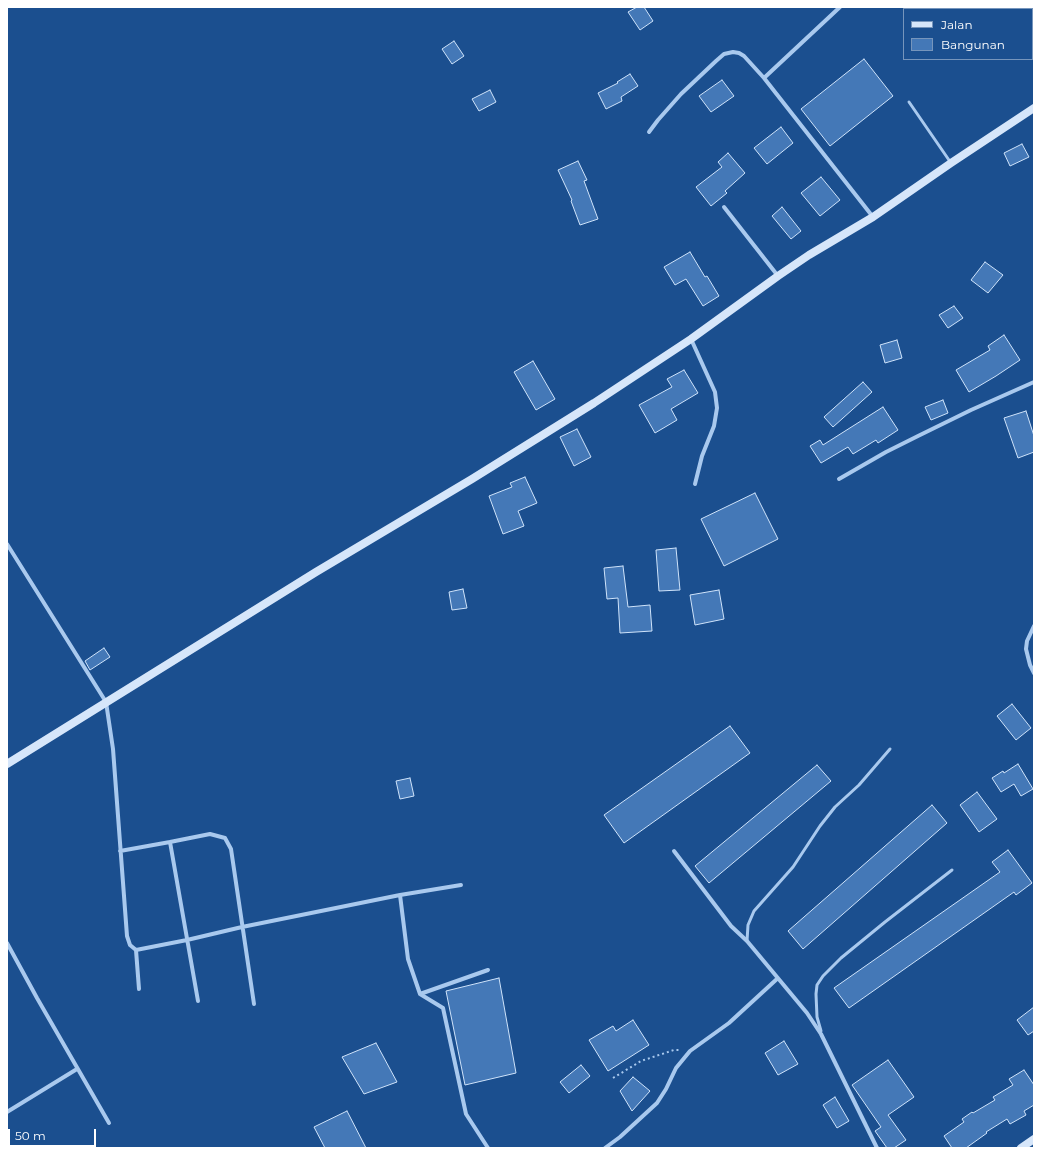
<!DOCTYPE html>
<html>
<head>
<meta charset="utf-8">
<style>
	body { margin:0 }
	#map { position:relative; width:1041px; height:1155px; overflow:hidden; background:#1b4f8f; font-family:Montserrat,sans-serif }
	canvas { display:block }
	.frame { position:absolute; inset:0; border:8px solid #fff; pointer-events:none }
	.legend { position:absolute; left:903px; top:8px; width:130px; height:52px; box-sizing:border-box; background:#1b4f8f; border:1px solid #7695bc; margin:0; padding:5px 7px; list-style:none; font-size:12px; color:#fff }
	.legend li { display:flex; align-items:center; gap:8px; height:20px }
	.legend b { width:20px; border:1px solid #7695bc }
	.scale { position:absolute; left:8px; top:1129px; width:88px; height:18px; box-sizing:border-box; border:2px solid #fff; border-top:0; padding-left:5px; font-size:12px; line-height:14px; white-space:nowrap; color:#fff; -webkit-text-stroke:3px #1b4f8f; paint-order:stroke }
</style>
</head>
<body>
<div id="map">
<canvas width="1041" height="1155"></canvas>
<div class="frame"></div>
<ul class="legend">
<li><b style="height:5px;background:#d6e6fa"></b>Jalan</li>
<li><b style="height:11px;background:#4478b7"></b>Bangunan</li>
</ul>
<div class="scale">50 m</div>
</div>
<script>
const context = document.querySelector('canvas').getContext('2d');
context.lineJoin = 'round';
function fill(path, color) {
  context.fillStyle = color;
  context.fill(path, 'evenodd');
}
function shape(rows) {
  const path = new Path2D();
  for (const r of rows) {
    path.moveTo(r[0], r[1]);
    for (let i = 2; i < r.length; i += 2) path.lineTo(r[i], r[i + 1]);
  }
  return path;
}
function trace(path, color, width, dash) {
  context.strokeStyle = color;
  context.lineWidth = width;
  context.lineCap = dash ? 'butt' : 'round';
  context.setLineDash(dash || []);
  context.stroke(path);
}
const building = shape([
	[637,7,644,7,653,21,640,30,628,12,637,7],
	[454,41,464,56,452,64,442,49,454,41],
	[864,59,893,96,830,146,801,109,864,59],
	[630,74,638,86,621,97,622,101,606,109,598,93,618,83,617,82,630,74],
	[722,80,734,96,711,112,699,96,722,80],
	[490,90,496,102,479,111,472,99,490,90],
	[781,127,793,143,767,164,754,148,781,127],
	[1022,144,1029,157,1010,166,1004,153,1022,144],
	[728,153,745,173,725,191,727,193,711,206,696,187,722,167,718,162,728,153],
	[578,161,587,180,584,181,598,219,580,225,571,201,572,200,558,170,578,161],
	[821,177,840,200,820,216,801,193,821,177],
	[782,207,801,231,791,239,772,216,782,207],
	[690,252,705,277,707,276,719,296,703,306,686,279,675,285,664,267,690,252],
	[985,262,1003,275,988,293,971,280,985,262],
	[954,306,963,318,948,328,939,315,954,306],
	[1004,335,1020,360,996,376,969,392,956,370,990,350,988,346,1004,335],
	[897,340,902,358,885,363,880,345,897,340],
	[533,361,555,399,536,410,514,372,533,361],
	[684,370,698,393,671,409,677,420,655,433,639,405,672,387,667,379,684,370],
	[863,382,872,392,833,427,824,417,863,382],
	[943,400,948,413,931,420,925,407,943,400],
	[883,407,898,430,878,443,876,440,853,454,848,447,821,463,810,446,820,440,823,445,883,407],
	[1026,411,1034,436,1034,452,1018,458,1004,418,1026,411],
	[577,429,591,457,574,466,560,437,577,429],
	[525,477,537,503,518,511,524,526,503,534,489,496,512,487,510,483,525,477],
	[755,493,778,539,724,566,701,519,755,493],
	[676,548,680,590,659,591,656,550,676,548],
	[623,566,628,607,650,605,652,631,620,633,618,598,607,599,604,568,623,566],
	[463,589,467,608,452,610,449,592,463,589],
	[719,590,724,619,695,625,690,595,719,590],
	[104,648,110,657,90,670,85,661,104,648],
	[1012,704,1031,728,1016,740,997,716,1012,704],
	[730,726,750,753,624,843,604,815,730,726],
	[1018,764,1033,789,1021,796,1014,784,1001,792,992,778,1003,771,1004,773,1018,764],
	[817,765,831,781,709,883,695,866,817,765],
	[410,778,414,796,400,799,396,781,410,778],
	[977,792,997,819,979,832,960,805,977,792],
	[932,805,947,823,803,949,788,931,932,805],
	[1008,850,1032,883,1016,895,1014,892,849,1008,834,988,1000,872,992,862,1008,850],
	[499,978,516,1073,465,1085,446,991,499,978],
	[1034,1007,1034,1031,1028,1035,1017,1020,1034,1007],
	[633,1020,649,1045,608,1071,589,1040,613,1026,616,1031,633,1020],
	[784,1041,798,1064,778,1075,765,1053,784,1041],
	[376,1043,397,1082,364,1094,342,1057,376,1043],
	[888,1060,914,1097,888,1115,906,1140,894,1148,887,1148,875,1131,881,1127,852,1085,888,1060],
	[581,1065,590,1076,569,1093,560,1082,581,1065],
	[1024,1070,1034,1085,1034,1105,1024,1111,1026,1115,1010,1124,1007,1119,986,1132,987,1133,966,1148,952,1148,944,1136,964,1122,962,1119,972,1112,973,1113,995,1100,993,1097,1013,1085,1009,1079,1024,1070],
	[633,1077,650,1091,632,1111,620,1091,633,1077],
	[835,1097,849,1121,837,1128,823,1105,835,1097],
	[347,1111,366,1148,325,1148,314,1127,347,1111]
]);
const path = shape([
	[613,1078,641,1061,674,1050,681,1050]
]);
const lane = shape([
	[909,102,951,163],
	[747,941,748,925,754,911,793,867,820,826,835,807,859,785,890,749],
	[821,1031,817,1017,816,994,817,985,823,976,841,958,885,922,952,870]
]);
const street = shape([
	[764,78,840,7],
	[649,132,658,120,681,94,716,61,724,54,733,52,739,53,744,56,764,78,873,217],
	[724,207,778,276],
	[691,339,715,392,717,408,714,426,702,456,695,484],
	[839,479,886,452,918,436,971,410,1034,382],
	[7,544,106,702,113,749,127,936,130,945,136,950,187,940,242,927,400,895,408,959,420,994,443,1008,466,1114,488,1148],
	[1034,626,1027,641,1026,649,1030,665,1034,673],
	[170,842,210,834,225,838,231,849,254,1004],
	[120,851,170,842,198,1001],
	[674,851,731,926,747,941,807,1013,821,1034,877,1148],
	[400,895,461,885],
	[7,943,37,998,109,1123],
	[136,950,139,989],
	[420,994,488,970],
	[7,1112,77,1069],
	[605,1148,620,1137,657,1103,666,1089,676,1068,690,1051,729,1023,778,978]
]);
const secondary = shape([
	[7,764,316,572,472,479,594,403,691,339,778,276,809,255,873,217,951,163,1034,108],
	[1021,1148,1034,1139]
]);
fill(building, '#4478b7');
trace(building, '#cfe3fa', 1);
trace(path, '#a9c9ee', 2, [2, 3]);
trace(lane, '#a9c9ee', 3);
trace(street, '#a9c9ee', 4);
trace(secondary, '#d6e6fa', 8);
</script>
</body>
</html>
